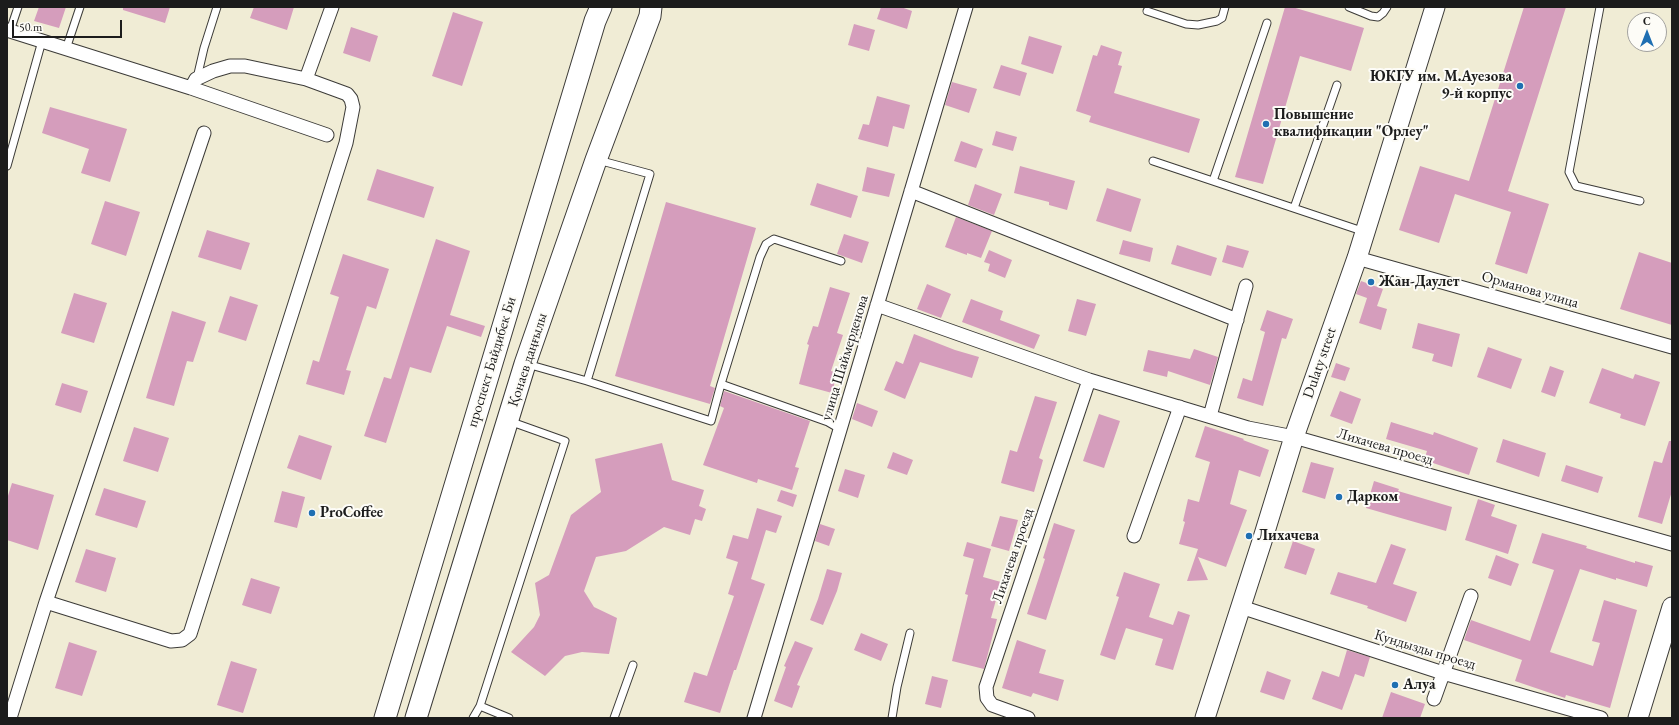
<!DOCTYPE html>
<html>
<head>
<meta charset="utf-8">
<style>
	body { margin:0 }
	#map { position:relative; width:1679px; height:725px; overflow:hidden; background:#f0ecd5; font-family:"EB Garamond",serif }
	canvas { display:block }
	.frame { position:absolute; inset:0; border:8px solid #1c1c1c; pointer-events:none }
	.north { position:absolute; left:1627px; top:12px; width:40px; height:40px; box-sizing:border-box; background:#fdfcf7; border:1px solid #a3a29f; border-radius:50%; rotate:0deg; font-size:11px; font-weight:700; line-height:16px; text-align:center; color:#1c1c1c }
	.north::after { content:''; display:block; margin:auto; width:14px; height:18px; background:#1f6fb2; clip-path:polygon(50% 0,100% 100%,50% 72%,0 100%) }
	.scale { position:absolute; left:12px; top:20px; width:110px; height:18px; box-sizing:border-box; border:2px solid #1c1c1c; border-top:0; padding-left:5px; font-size:12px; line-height:14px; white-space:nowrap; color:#1c1c1c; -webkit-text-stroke:3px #fdfcf7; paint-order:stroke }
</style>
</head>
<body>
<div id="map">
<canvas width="1679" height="725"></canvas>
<div class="frame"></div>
<div class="north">С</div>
<div class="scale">50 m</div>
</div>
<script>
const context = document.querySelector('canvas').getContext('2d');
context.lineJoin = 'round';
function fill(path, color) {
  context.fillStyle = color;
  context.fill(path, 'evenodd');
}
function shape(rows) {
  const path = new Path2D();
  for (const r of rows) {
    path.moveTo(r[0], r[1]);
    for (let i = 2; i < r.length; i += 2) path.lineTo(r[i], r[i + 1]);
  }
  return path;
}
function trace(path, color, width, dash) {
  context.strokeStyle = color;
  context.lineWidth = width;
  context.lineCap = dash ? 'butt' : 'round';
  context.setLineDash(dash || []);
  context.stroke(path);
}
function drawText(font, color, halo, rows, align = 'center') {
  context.font = font + ' "EB Garamond",serif';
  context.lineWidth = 4;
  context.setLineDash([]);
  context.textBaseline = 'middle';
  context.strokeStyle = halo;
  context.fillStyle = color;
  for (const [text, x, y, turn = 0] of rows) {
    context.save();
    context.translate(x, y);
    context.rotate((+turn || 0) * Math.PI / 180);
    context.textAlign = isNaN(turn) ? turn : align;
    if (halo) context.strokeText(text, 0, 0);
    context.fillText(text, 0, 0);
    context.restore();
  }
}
const building = shape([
	[39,7,66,7,59,28,34,21],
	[123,7,170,7,165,23,123,10],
	[254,7,294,7,287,30,250,18],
	[881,7,901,7,912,11,907,29,877,19],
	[1285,7,1292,7,1364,28,1351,71,1300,56,1263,184,1235,177],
	[1524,7,1566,7,1508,191,1549,204,1527,274,1495,264,1511,212,1455,194,1439,243,1399,230,1420,166,1469,181],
	[453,12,483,22,462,86,432,76],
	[854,24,875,30,869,51,848,45],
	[351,27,378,36,370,62,343,53],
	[1029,36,1062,46,1053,74,1021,64],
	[1101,45,1122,52,1118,65,1122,66,1114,93,1200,119,1189,153,1089,122,1091,116,1076,111,1093,55,1097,56],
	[1001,65,1027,73,1020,96,993,88],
	[952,82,977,89,969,113,945,105],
	[877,96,910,105,904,129,893,126,888,147,858,139,863,124,869,125],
	[50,107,127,129,110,182,81,173,89,149,42,133],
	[996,131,1017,137,1013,151,992,145],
	[961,141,983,149,976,168,954,161],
	[1020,166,1075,181,1067,210,1049,205,1049,202,1014,193],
	[867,167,895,174,889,197,862,191],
	[377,169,434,187,424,218,367,200],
	[817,183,858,196,851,218,810,205],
	[975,184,1002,194,994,215,968,205],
	[1107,188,1141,199,1131,232,1096,221],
	[105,201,140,212,126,256,91,244],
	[666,202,756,228,710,386,715,388,710,404,615,376],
	[956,217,992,231,981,258,967,253,967,255,945,247],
	[207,230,250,243,241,270,198,257],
	[844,234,869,242,862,263,837,254],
	[436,239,470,251,450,315,485,326,481,337,447,326,431,373,410,367,386,443,364,436,384,377,391,379],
	[1123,240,1153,248,1150,262,1119,254],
	[1177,245,1217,258,1211,276,1171,264],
	[1227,245,1249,251,1243,268,1222,262],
	[989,250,1012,260,1005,278,988,271,990,264,984,262],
	[1639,252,1672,263,1672,325,1620,309],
	[343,254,389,269,376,309,367,306,346,370,351,371,344,395,306,384,313,360,319,362,339,297,330,294],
	[1361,281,1383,289,1377,306,1387,309,1381,330,1359,323,1367,298,1356,294],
	[927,284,951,294,941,318,917,309],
	[830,287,850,293,837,333,843,335,831,371,837,373,832,393,799,384,809,345,807,344,813,326,818,327],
	[74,293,107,303,94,343,61,333],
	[230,296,258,305,246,341,218,332],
	[971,299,1003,311,1000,320,1040,335,1034,349,962,322],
	[1077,299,1096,304,1086,336,1068,331],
	[1267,310,1293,319,1286,339,1282,338,1263,406,1237,398,1243,378,1252,381,1265,332,1260,330],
	[172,311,206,322,193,362,187,361,174,406,146,398],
	[1418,323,1460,334,1452,367,1432,361,1434,354,1412,348],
	[914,334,955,350,979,357,972,378,920,362,905,399,884,390,896,361,903,364],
	[1488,347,1522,359,1511,389,1477,377],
	[1194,349,1218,357,1210,385,1168,371,1167,377,1143,371,1148,350,1190,359],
	[1336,363,1350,368,1345,381,1331,377],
	[1550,366,1564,371,1555,397,1541,392],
	[1602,368,1633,379,1635,374,1660,382,1645,426,1620,418,1621,414,1589,403],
	[62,383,88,391,81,413,55,405],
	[724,391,810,421,795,467,799,468,792,490,758,479,757,483,703,465,724,408,720,406],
	[1340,391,1361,399,1352,424,1330,416],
	[1035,396,1057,402,1039,458,1043,460,1034,492,1001,483,1010,450,1017,452],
	[857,403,878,411,872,427,852,419],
	[1099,414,1120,421,1104,468,1083,461],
	[1391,422,1433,435,1434,432,1478,448,1469,475,1424,460,1427,451,1386,439],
	[1205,426,1244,439,1243,440,1269,450,1260,477,1239,470,1230,504,1247,510,1226,567,1198,557,1208,580,1187,581,1198,549,1179,544,1185,522,1183,521,1188,499,1199,502,1210,462,1195,457],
	[134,427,169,438,158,472,123,461],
	[299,435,332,446,321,480,287,468],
	[1503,439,1546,453,1539,477,1496,462],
	[1669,441,1672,441,1672,491,1662,524,1638,517,1654,461,1662,463],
	[662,443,672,480,704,490,699,506,706,509,702,521,695,519,690,535,664,527,626,551,596,557,584,591,594,607,617,618,609,654,582,652,565,656,545,676,511,652,534,627,540,615,535,583,549,575,571,515,601,492,595,459],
	[893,452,913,460,907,475,887,468],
	[1311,462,1334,468,1325,499,1302,492],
	[1566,465,1603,477,1598,493,1561,481],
	[845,469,865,475,858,498,838,491],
	[1374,481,1399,489,1398,491,1452,507,1446,531,1366,508],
	[12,483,54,495,38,550,7,540,7,499],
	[104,488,146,501,137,528,95,515],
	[781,490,797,495,793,507,777,501],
	[282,491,305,497,297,528,274,522],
	[1478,499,1495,505,1491,516,1517,525,1508,554,1465,540],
	[757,508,782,516,776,533,766,530,751,579,765,584,736,670,734,670,720,713,684,702,694,672,707,676,734,596,728,594,738,562,726,558,733,535,748,539],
	[1000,516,1018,520,1009,551,991,546],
	[1054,523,1075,530,1046,620,1027,614,1045,559,1043,558],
	[820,524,835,529,829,546,815,541],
	[1542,533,1587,546,1586,548,1635,563,1635,561,1653,566,1647,587,1616,578,1616,580,1580,569,1550,652,1593,666,1600,643,1592,641,1604,600,1637,610,1610,708,1566,695,1565,698,1515,681,1522,660,1464,640,1471,620,1530,641,1554,570,1532,563],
	[1293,541,1315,549,1306,575,1284,568],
	[967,542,991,549,983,577,1001,582,991,618,997,619,984,669,952,661,968,595,965,594,974,559,963,556],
	[1391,544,1406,549,1393,584,1417,592,1406,622,1367,608,1368,606,1330,594,1338,572,1376,583],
	[86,549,116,558,106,592,75,582],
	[1496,555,1519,564,1511,586,1488,578],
	[827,569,842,573,837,591,823,625,810,620,818,599],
	[1124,572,1160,584,1149,617,1173,625,1178,611,1190,615,1173,670,1155,665,1163,639,1126,628,1115,660,1100,655,1119,597,1116,596],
	[251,578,280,587,271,614,242,605],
	[861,633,888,644,881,661,854,650],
	[1017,640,1046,650,1039,673,1064,680,1058,701,1033,693,1031,697,1002,688],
	[795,641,813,648,797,685,800,686,792,708,774,701,786,667,784,666],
	[69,642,97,651,82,696,55,688],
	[1347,650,1370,657,1364,677,1355,674,1342,710,1312,699,1322,671,1339,677],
	[231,661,257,669,243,713,217,705],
	[1267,671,1291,680,1284,700,1260,692],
	[932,676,948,680,941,708,925,704],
	[1391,692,1425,704,1420,718,1382,718]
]);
const service = shape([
	[1349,7,1371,16,1378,17,1383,13,1387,7],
	[1600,7,1569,172,1576,186,1640,201],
	[1147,11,1186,24,1198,25,1217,21,1222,18,1225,7],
	[10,31,18,7],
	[66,49,80,7],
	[197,78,204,48,217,7],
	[1153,161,1365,232],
	[7,166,42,41],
	[1213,181,1267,23],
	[1294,208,1337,85],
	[527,364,587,381,650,174,598,160],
	[587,381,711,421,721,384,828,422,840,429],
	[721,384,760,257,766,244,774,239,841,261],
	[480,706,509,718],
	[473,718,480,706,565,441,509,421],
	[614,718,633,665],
	[892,718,897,687,910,633]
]);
const minor = shape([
	[7,30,191,88,327,135],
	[191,88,196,79,213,71,230,66,245,66,306,79,332,7],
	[911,191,1237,320],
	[1357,258,1672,347],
	[877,305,1089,380,1248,428,1294,437,1672,544],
	[1210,416,1246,286],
	[1134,536,1180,407],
	[46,602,204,133],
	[1241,607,1443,673,1601,718],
	[1434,699,1471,596],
	[10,718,46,602,171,641,182,640,190,634,346,143,353,107,351,99,347,94,306,79],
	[754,718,966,7],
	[1028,718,992,705,987,698,986,687,1089,380]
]);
const secondary = shape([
	[1205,718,1263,538,1294,437,1357,258,1435,7],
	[1638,718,1672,607]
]);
const primary = shape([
	[385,718,595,21,601,7],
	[416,718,525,364,596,160,650,16,651,7]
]);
const markers = [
	[1520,86,4,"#1f6fb2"],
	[1266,124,4,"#1f6fb2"],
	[1371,282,4,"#1f6fb2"],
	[1339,497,4,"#1f6fb2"],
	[312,513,4,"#1f6fb2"],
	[1249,536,4,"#1f6fb2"],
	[1395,685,4,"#1f6fb2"]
];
const poiNames = [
	["ЮКГУ им. М.Ауезова",1512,77,"right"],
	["9-й корпус",1512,94,"right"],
	["Повышение",1274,115],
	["квалификации \"Орлеу\"",1274,132],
	["Жан-Даулет",1379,282],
	["Дарком",1347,497],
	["ProCoffee",320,513],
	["Лихачева",1257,536],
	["Алуа",1403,685]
];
const streetNames = [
	["Орманова улица",1530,290,16],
	["улица Шаймерденова",845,358,-73],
	["Қонаев даңғылы",528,360,-72],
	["проспект Байдибек Би",492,362,-73],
	["Dulaty street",1320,363,-71],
	["Лихачева проезд",1385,447,16],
	["Лихачева проезд",1013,556,-71],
	["Кундызды проезд",1425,650,17]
];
fill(building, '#d59dbc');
trace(service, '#3c3b38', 9);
trace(minor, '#3c3b38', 15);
trace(secondary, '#3c3b38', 21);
trace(primary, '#3c3b38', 23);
trace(service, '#fff', 7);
trace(minor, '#fff', 13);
trace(secondary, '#fff', 19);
trace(primary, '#fff', 21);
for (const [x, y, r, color] of markers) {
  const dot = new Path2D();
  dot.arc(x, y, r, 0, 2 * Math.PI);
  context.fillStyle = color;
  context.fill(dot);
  trace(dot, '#fdfcf7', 1.5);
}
drawText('bold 15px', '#1c1c1c', '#fdfcf7', poiNames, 'left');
drawText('15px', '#1c1c1c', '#fdfcf7', streetNames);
</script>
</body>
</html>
